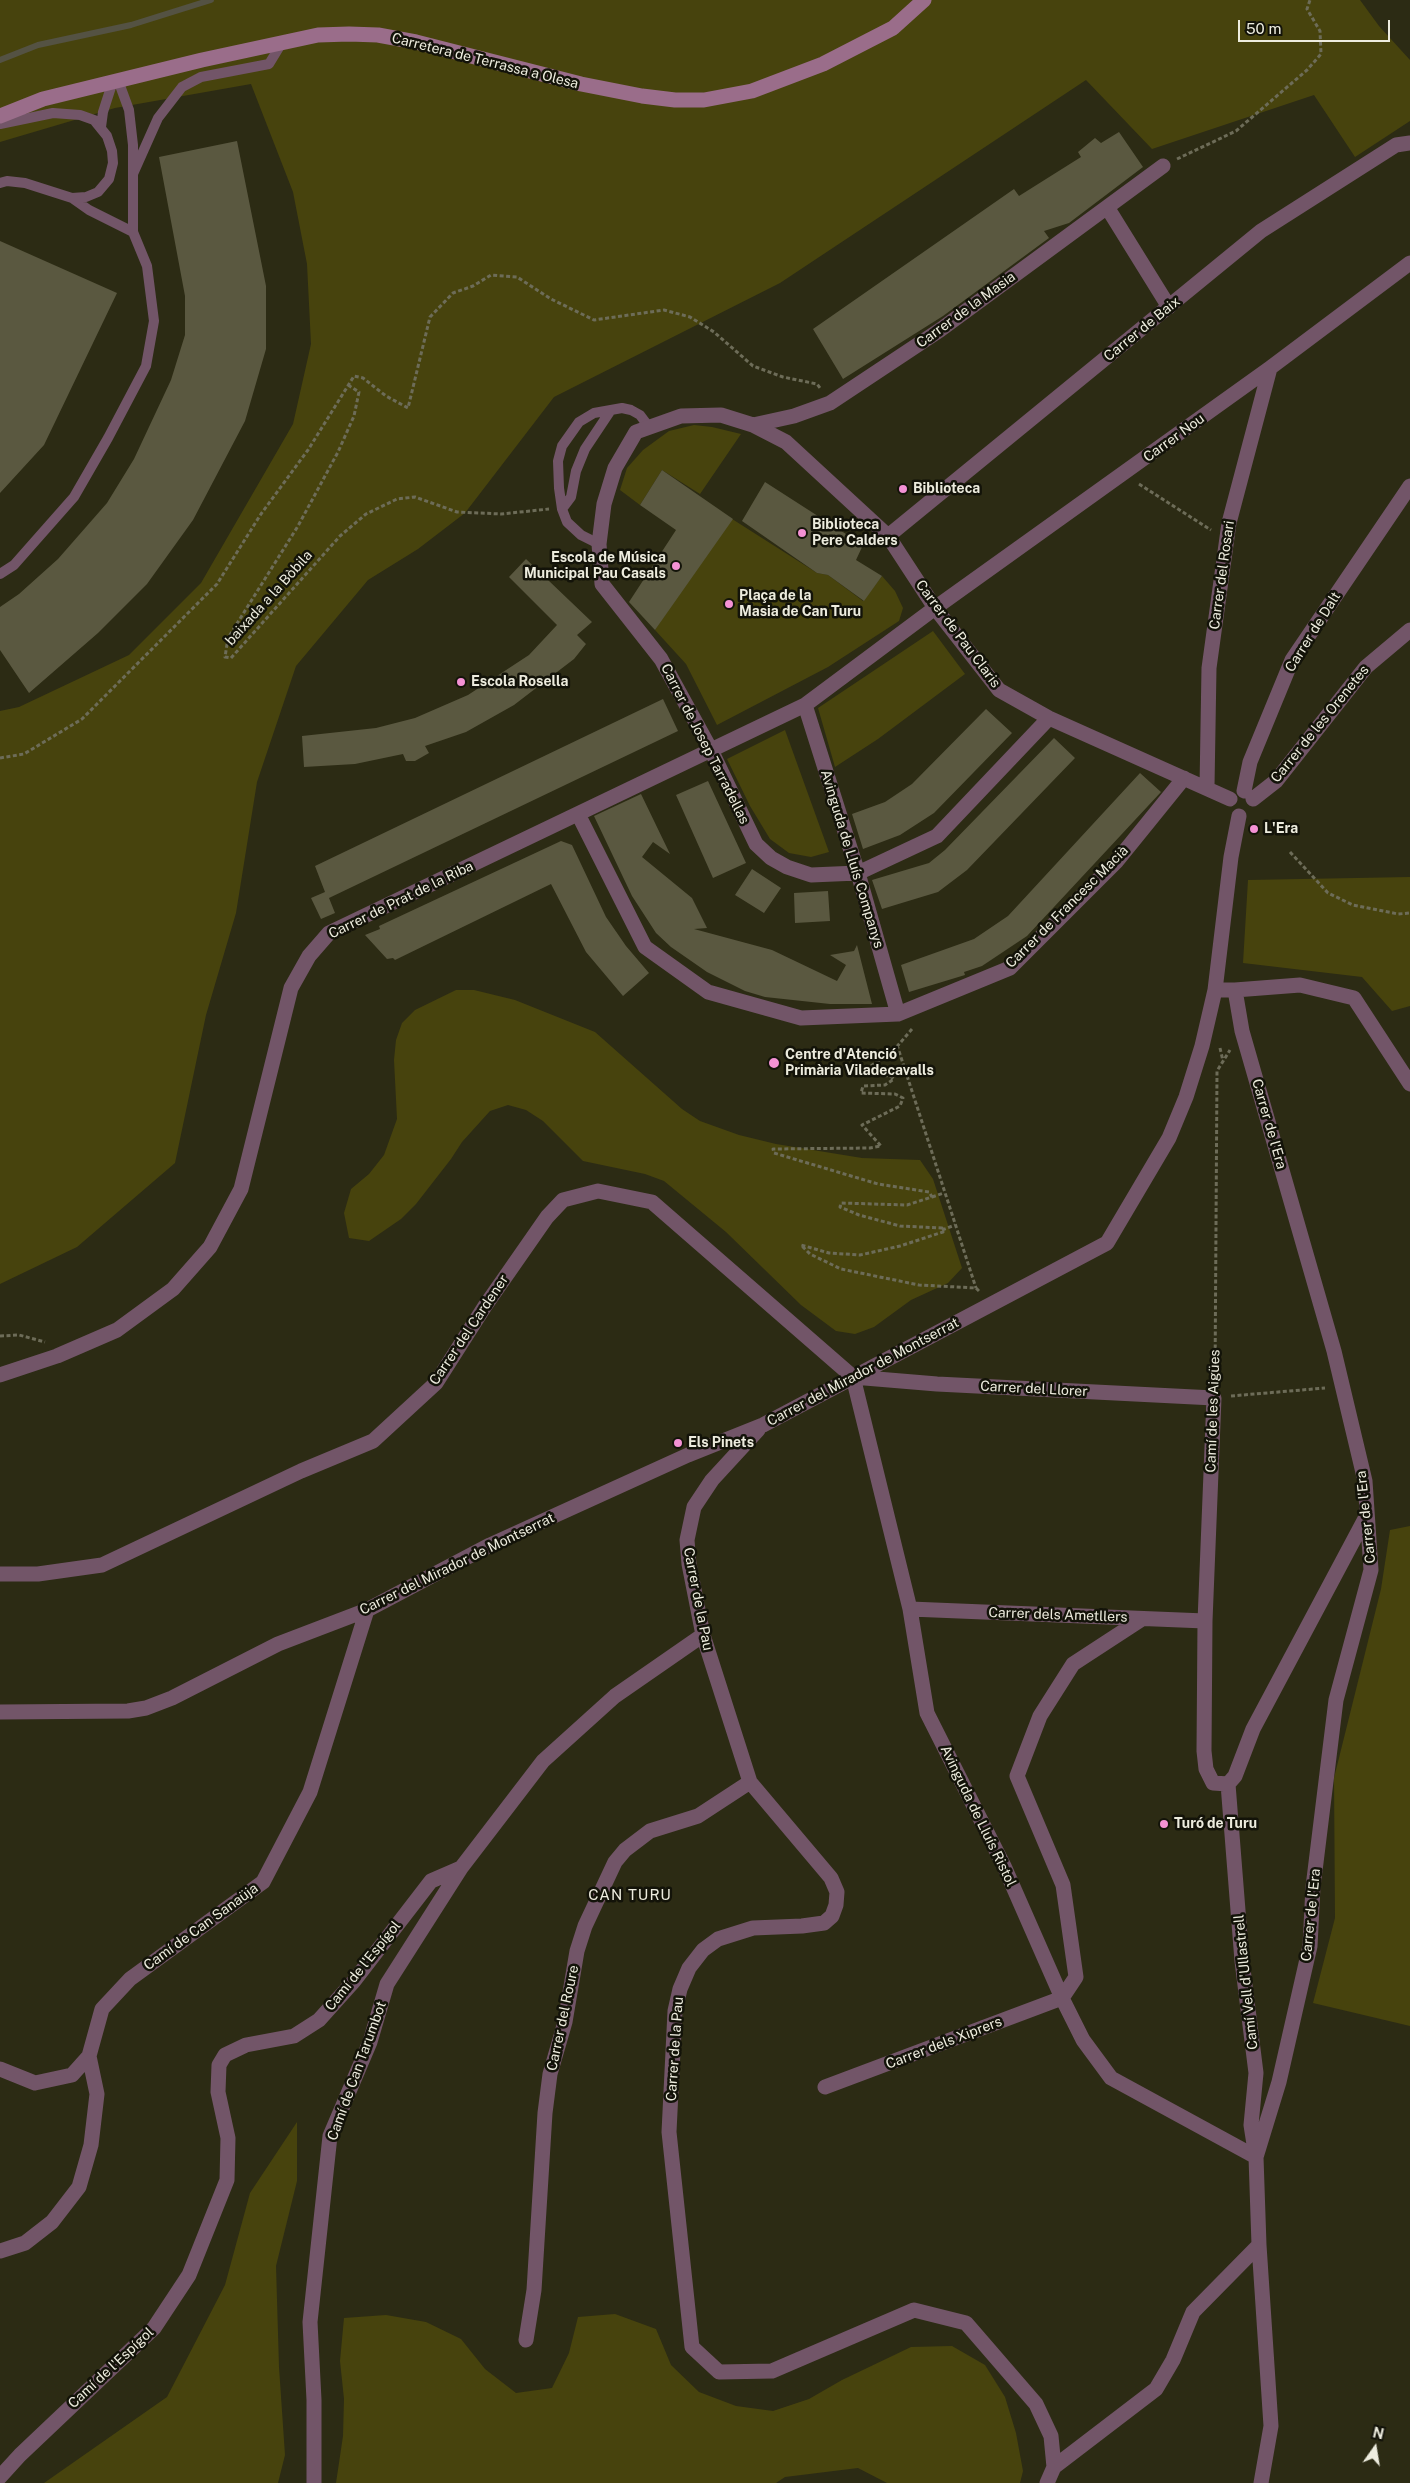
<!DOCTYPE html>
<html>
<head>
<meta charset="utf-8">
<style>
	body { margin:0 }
	#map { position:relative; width:1410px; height:2483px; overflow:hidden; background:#2c2b14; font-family:"Public Sans",sans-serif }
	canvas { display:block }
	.north { position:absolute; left:1350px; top:2423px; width:50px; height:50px; -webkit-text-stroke:4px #131309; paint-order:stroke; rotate:13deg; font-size:14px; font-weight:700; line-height:20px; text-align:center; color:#edecde }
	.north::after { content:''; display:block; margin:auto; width:18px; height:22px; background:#edecde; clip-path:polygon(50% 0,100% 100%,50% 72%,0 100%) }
	.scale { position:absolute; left:1238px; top:20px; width:152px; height:22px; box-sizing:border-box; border:2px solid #edecde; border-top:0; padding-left:6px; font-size:15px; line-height:18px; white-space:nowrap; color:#edecde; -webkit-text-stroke:4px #131309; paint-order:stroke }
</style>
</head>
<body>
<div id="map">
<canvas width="1410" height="2483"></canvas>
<div class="north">N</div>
<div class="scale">50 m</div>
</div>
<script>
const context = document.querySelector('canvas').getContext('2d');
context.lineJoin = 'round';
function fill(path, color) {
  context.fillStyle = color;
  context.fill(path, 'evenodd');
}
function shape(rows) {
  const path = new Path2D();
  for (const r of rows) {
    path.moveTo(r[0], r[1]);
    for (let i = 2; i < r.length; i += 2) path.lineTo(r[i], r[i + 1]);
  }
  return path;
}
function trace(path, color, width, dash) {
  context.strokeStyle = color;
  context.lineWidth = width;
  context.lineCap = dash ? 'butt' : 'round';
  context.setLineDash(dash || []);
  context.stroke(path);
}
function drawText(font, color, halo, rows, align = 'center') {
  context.font = font + ' "Public Sans",sans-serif';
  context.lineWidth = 5;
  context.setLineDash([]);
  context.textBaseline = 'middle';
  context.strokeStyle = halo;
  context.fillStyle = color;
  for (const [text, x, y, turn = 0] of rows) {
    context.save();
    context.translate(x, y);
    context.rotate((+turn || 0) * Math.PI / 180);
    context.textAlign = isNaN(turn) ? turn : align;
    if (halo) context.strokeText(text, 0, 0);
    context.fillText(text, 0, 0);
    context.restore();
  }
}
const green = shape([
	[0,0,1360,0,1379,26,1410,60,1410,121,1355,157,1314,95,1152,149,1086,80,780,283,554,397,465,513,418,549,368,580,296,666,257,782,236,913,206,1015,175,1163,77,1247,0,1284,0,711,19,707,129,655,201,583,293,424,311,344,307,264,293,192,251,84,115,108,0,142],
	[694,425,712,427,741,434,700,494,662,470,640,505,620,490,627,468,643,450,669,431],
	[729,517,817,573,828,575,863,601,882,576,895,591,903,608,899,621,828,667,717,725,686,664,655,630],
	[933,631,965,674,878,739,835,767,818,708],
	[785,730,829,852,811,857,789,853,770,839,750,806,727,759],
	[1410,877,1410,1006,1392,1011,1362,977,1243,963,1248,880],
	[456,990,474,990,515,1000,595,1032,682,1109,700,1121,739,1135,776,1144,862,1158,920,1160,933,1179,962,1268,948,1283,911,1300,874,1327,855,1334,836,1331,801,1305,726,1232,664,1181,645,1174,583,1161,543,1121,526,1110,508,1105,490,1111,462,1142,451,1159,416,1204,401,1219,369,1241,349,1238,344,1213,351,1189,369,1174,384,1155,397,1119,394,1060,396,1040,402,1023,415,1010],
	[1410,1526,1410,2026,1313,2003,1335,1918,1334,1778,1381,1589,1390,1530],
	[297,2122,297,2181,276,2266,279,2367,285,2455,278,2483,44,2483,167,2397,225,2285,250,2193],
	[615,2314,656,2329,671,2365,699,2392,736,2406,773,2411,809,2399,842,2380,911,2347,952,2346,985,2365,1005,2397,1016,2433,1023,2471,1020,2483,887,2483,858,2468,785,2477,776,2483,336,2483,343,2436,344,2399,340,2361,344,2318,386,2315,426,2322,461,2339,485,2369,516,2393,552,2388,569,2353,578,2317]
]);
const stream = shape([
	[0,60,38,45,131,25,211,0]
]);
const building = shape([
	[1119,132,1143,167,1069,223,1044,231,1049,238,943,316,843,379,813,329,1014,189,1019,196,1081,157,1078,152,1095,138,1101,143],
	[237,141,266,286,266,349,245,421,193,520,147,584,98,633,29,693,0,650,0,607,19,594,58,559,107,503,134,459,171,380,185,335,185,296,159,157],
	[0,241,117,293,44,445,0,493],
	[662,470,733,519,655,630,629,602,676,530,640,505],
	[765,482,863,545,856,560,882,576,864,601,828,575,817,573,742,521],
	[526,559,592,622,577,635,586,644,574,659,514,705,466,732,425,746,429,753,415,761,406,761,403,754,355,764,304,767,302,736,376,728,415,718,468,695,529,655,557,625,509,577],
	[663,699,678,731,329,898,335,913,321,919,311,898,325,892,315,866],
	[986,709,1012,733,934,813,900,835,863,849,852,814,885,802,912,784],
	[1054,738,1075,758,967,870,938,892,882,909,872,880,929,863,945,850],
	[1140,773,1161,792,1027,936,982,966,964,972,965,975,909,992,901,965,974,939,1008,916],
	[708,781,746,863,713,878,676,795],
	[641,794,670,854,653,842,642,857,692,898,707,928,694,929,772,950,837,981,846,965,830,955,854,951,857,945,872,1004,830,1004,765,997,745,991,707,972,671,947,656,933,632,896,594,816],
	[561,841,572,845,606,917,626,946,649,973,623,996,586,952,551,884,395,960,393,958,387,959,365,935,380,929,379,926],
	[752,869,781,888,764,913,735,895],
	[828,891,830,921,795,923,794,893]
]);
const path = shape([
	[1177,159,1236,131,1307,70,1321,54,1320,31,1307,9,1310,0],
	[348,385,359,392,354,416,338,452,298,526,228,638,225,657,231,658,340,536,366,514,397,499,415,497,457,512,501,514,549,509],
	[1139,484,1211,530],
	[0,758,24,754,82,719,217,584,261,514,308,450,354,376,363,378,386,396,408,408,430,317,453,293,473,286,491,275,517,277,551,299,594,320,664,310,690,317,714,332,753,366,783,377,817,384,820,388],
	[1290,852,1328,893,1353,905,1398,914,1410,913],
	[912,1029,894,1050,868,1068,875,1075,890,1076,894,1079,885,1085,863,1086,861,1093,895,1094,903,1098,900,1106,862,1125,881,1146,870,1148,773,1149,774,1153,878,1184,929,1192,932,1197,907,1205,841,1203,840,1207,859,1215,900,1226,942,1228,943,1232,900,1246,860,1255,829,1253,801,1245,810,1254,841,1269,919,1285,976,1288,980,1292],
	[897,1045,976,1288],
	[1220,1048,1223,1061],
	[932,1197,944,1193],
	[942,1230,955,1225],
	[0,1336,19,1335,45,1342],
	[1215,1381,1217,1071,1230,1050],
	[1231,1396,1325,1388]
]);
const lane = shape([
	[118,80,129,110,133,145,133,232],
	[0,124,53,113,80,115,94,120,107,136,112,151,113,163,109,179,98,192,86,197,72,198],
	[101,127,103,112,113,81],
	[133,174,158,118,182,87,201,77,269,64,283,41],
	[0,183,7,181,25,183,72,198,89,210,133,232,147,266,154,321,146,366,108,438,74,497,14,565,0,574],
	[562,509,571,497,576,471,585,449,611,410],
	[599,544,581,535,567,522,562,509,559,488,558,461,562,446,579,422,594,413,622,408,631,410,640,415,649,427]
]);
const street = shape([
	[1107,207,1169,307],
	[753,425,794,416,830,403,940,330,1163,166],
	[888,536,1261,231,1396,145,1410,143],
	[805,705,858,873,898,1014],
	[1049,718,937,836,858,873,811,875,787,867,771,858,756,844,711,750,661,659,602,584,599,544,604,504,615,468,636,432,681,416,721,415,753,425,786,442,888,536,935,608,999,690,1049,718,1230,799],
	[1207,787,1209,668,1229,523,1270,368],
	[1244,791,1250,762,1292,660,1410,486],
	[1253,799,1276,781,1366,667,1410,630],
	[578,814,645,947,708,992,801,1018,898,1014,1010,968,1116,862,1184,778],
	[1215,990,1235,990,1242,1031,1334,1351,1365,1481,1371,1570,1336,1700,1313,1887,1310,1946,1279,2082,1256,2157],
	[1235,990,1300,985,1354,998,1410,1084],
	[0,1375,57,1356,117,1330,173,1289,210,1247,241,1189,291,988,309,956,329,933,805,705,935,608,1270,368,1410,263],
	[853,1377,910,1609,927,1713,1004,1866,1062,1998,1083,2040,1111,2078,1256,2157],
	[853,1377,937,1384,1214,1398,1205,1621,1204,1751,1206,1769,1213,1783,1228,1784],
	[758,1430,712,1480,694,1507,687,1540,689,1564,703,1635,750,1782,831,1878,837,1892,836,1905,832,1916,824,1923,802,1926,753,1928,718,1939,703,1950,689,1968,680,1989,675,2011,669,2132,692,2347,719,2372,772,2371,914,2310,966,2323,1036,2404,1051,2436,1054,2467],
	[0,1574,38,1574,102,1565,301,1471,373,1441,436,1383,485,1306,547,1217,563,1200,598,1191,652,1202,853,1377],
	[910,1609,1205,1621],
	[0,1712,128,1711,146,1708,172,1698,278,1644,367,1610,490,1545,688,1455,763,1425,1107,1243,1169,1138,1186,1097,1202,1046,1215,990,1231,857,1239,816],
	[0,2069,35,2083,72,2075,89,2056,102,2009,130,1979,263,1882,310,1792,367,1610],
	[825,2087,1062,1998,1076,1977,1063,1885,1017,1776,1040,1716,1073,1664,1142,1619],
	[0,2251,25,2243,52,2222,79,2187,91,2145,97,2094,89,2056],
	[526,2340,534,2290,545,2113,550,2074,565,2022,577,1951,585,1926,615,1862,625,1850,650,1831,698,1816,750,1782],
	[0,2477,20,2455,154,2328,189,2275,227,2180,228,2138,218,2092,219,2065,225,2055,246,2045,294,2036,319,2020,354,1981,431,1881,461,1868],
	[314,2483,314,2400,310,2322,330,2136,370,2042,387,1984,461,1868,543,1761,615,1696,703,1635],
	[1047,2483,1054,2467,1156,2389,1173,2360,1193,2312,1259,2245],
	[1261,2483,1271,2426,1259,2245,1256,2157,1251,2125,1256,2073,1242,1961,1228,1784,1235,1776,1253,1729,1367,1515]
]);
const secondary = shape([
	[0,116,43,99,202,60,318,35,349,34,378,35,416,42,581,84,642,96,675,100,704,100,752,91,823,64,893,28,924,0]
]);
const markers = [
	[903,489,5,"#f491d4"],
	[802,533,5,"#f491d4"],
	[676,566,5,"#f491d4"],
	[729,604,5,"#f491d4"],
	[461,682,5,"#f491d4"],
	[1254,829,5,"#f491d4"],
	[774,1063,6,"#f491d4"],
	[678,1443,5,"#f491d4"],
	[1164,1824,5,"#f491d4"]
];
const streetNames = [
	["Carretera de Terrassa a Olesa",485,61,14],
	["Carrer de la Masia",966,310,-36],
	["Carrer de Baix",1142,329,-39],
	["Carrer Nou",1174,438,-36],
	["Carrer del Rosari",1222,575,-82],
	["baixada a la Bòbila",269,598,-48],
	["Carrer de Dalt",1313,632,-58],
	["Carrer de Pau Claris",958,634,53],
	["Carrer de les Orenetes",1320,724,-51],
	["Carrer de Josep Tarradellas",705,744,63],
	["Avinguda de Lluís Companys",852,859,73],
	["Carrer de Prat de la Riba",401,900,-26],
	["Carrer de Francesc Macià",1067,907,-45],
	["Carrer de l'Era",1269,1124,74],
	["Carrer del Cardener",469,1330,-56],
	["Carrer del Mirador de Montserrat",863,1372,-28],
	["Carrer del Llorer",1034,1389,3],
	["Camí de les Aigües",1213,1411,-88],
	["Carrer de l'Era",1366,1517,-96],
	["Carrer del Mirador de Montserrat",457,1564,-26],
	["Carrer de la Pau",698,1599,79],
	["Carrer dels Ametllers",1058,1615,2],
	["Avinguda de Lluís Ristol",978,1816,64],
	["Carrer de l'Era",1311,1915,-84],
	["Camí de Can Sanaüja",201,1927,-36],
	["Camí de l'Espígol",363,1966,-51],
	["Camí Vell d'Ullastrell",1246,1982,-96],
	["Carrer del Roure",563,2018,-78],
	["Carrer dels Xiprers",944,2043,-21],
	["Carrer de la Pau",675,2049,-86],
	["Camí de Can Tarumbot",357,2071,-70],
	["Camí de l'Espígol",111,2368,-43]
];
const poiNames = [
	["Biblioteca",913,489],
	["Biblioteca",812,525],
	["Pere Calders",812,541],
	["Escola de Música",666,558,"right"],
	["Municipal Pau Casals",666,574,"right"],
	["Plaça de la",739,596],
	["Masia de Can Turu",739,612],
	["Escola Rosella",471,682],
	["L'Era",1264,829],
	["Centre d'Atenció",785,1055],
	["Primària Viladecavalls",785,1071],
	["Els Pinets",688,1443],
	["Turó de Turu",1174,1824]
];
const neighbourhoodNames = [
	["CAN TURU",630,1895]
];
fill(green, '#47430d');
trace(stream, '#545243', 6);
fill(building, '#5a5840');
trace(path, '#6d6c58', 3, [4, 2.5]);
trace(lane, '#725568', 10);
trace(street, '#725568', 15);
trace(secondary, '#9a6d8a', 15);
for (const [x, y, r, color] of markers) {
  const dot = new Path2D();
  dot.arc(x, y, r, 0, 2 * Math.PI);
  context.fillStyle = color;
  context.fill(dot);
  trace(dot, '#131309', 2);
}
drawText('14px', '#edecde', '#131309', streetNames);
drawText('bold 14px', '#edecde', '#131309', poiNames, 'left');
context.letterSpacing = '1px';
drawText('15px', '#edecde', '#131309', neighbourhoodNames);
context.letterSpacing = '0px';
</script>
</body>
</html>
